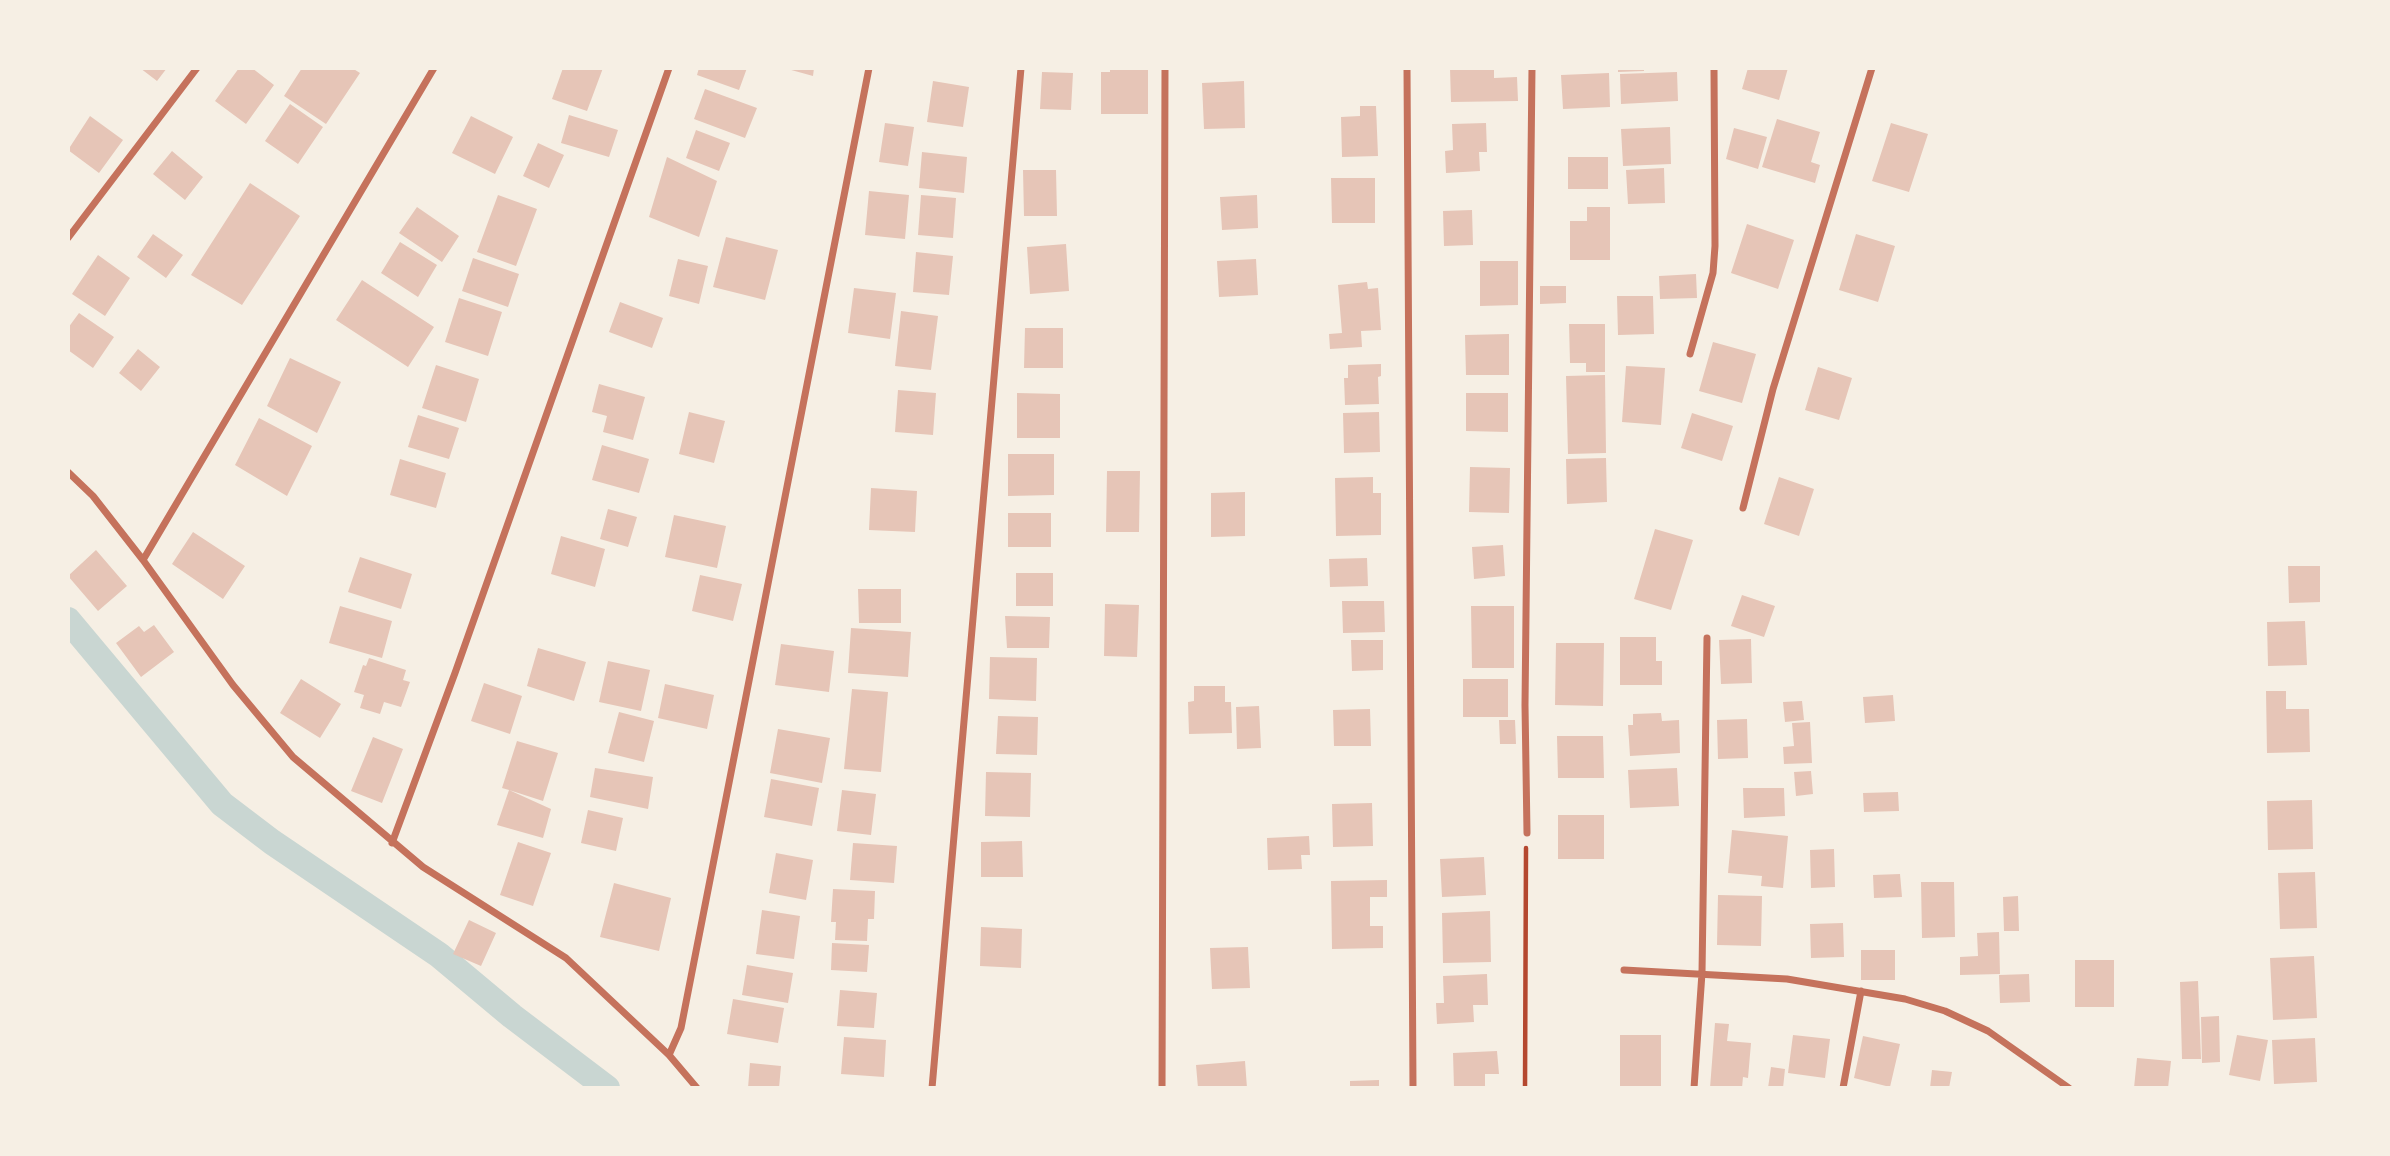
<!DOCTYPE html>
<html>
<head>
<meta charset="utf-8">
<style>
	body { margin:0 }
	#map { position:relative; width:2390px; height:1156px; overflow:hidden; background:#f6efe4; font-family:"Nunito Sans",sans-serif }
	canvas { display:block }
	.frame { position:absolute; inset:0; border:70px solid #f6efe4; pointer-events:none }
</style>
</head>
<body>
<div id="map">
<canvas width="2390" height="1156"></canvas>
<div class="frame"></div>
</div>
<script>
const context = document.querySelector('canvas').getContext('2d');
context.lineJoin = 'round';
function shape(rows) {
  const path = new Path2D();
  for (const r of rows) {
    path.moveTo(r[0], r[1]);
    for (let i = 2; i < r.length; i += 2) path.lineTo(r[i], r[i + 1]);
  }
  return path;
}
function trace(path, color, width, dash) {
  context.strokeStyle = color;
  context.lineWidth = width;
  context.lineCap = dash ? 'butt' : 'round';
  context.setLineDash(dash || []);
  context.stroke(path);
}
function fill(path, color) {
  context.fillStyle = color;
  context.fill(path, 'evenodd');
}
const canal = shape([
	[68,620,222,804,272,842,439,955,512,1016,607,1088]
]);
const building = shape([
	[140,68,167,68,157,81],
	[239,68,252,68,274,85,246,124,215,101],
	[302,68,352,68,360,73,326,124,284,96],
	[563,68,603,68,587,111,552,99],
	[699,68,747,68,739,90,697,75],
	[784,68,814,68,813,76],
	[1110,68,1148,68,1148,114,1101,114,1101,72,1110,72],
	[1450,68,1494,68,1494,78,1517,77,1518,101,1451,102],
	[1618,68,1644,68,1644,71,1618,72],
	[1748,68,1788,68,1779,100,1742,89],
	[1042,72,1073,73,1071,110,1040,109],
	[1677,72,1678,101,1621,104,1620,74],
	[1609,73,1610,107,1563,109,1561,75],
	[933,81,969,87,963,127,927,122],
	[1244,81,1245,128,1204,129,1202,83],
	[705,89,757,108,745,138,694,119],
	[290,104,323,127,298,164,265,141],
	[1360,106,1376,106,1378,156,1342,157,1341,117,1360,116],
	[569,115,618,130,609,157,561,143],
	[90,116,123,140,99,173,68,150],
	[471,116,513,137,495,174,452,153],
	[1777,119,1820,132,1811,162,1820,165,1815,183,1762,167],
	[885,123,914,127,908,166,879,162],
	[1486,123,1487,152,1479,152,1480,171,1446,173,1445,151,1453,150,1452,124],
	[1891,123,1928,134,1909,192,1872,181],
	[1670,127,1671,164,1623,166,1621,129],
	[1734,128,1767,137,1758,169,1726,159],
	[696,130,730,143,719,171,686,158],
	[538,143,564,155,549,188,523,176],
	[172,151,203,177,185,200,153,174],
	[922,152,967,157,964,193,919,188],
	[667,157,717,181,699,237,649,217],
	[1568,157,1608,157,1608,189,1568,189],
	[1664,168,1665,203,1628,204,1626,170],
	[1023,170,1056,170,1057,216,1024,216],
	[1331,178,1375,178,1375,223,1332,223],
	[250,183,300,216,242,305,191,275],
	[869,191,909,195,905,239,865,235],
	[498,195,537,209,516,266,477,252],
	[921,195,956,198,953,238,918,235],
	[1257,195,1258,228,1222,230,1220,197],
	[417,207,459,236,442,262,399,233],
	[1587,207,1610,207,1610,260,1570,260,1570,221,1587,221],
	[1472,210,1473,245,1444,246,1443,211],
	[1747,224,1794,240,1778,289,1731,273],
	[153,234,183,255,166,278,137,257],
	[1856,234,1895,246,1878,302,1839,290],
	[726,237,778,250,765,300,713,287],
	[400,242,437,265,418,297,381,273],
	[1066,244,1069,291,1030,294,1027,247],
	[916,252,953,256,949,295,913,292],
	[98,255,130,278,105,316,72,294],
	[473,258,519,274,508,307,462,291],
	[678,259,708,266,699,304,669,296],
	[1256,259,1258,295,1219,297,1217,261],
	[1480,261,1518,261,1518,305,1480,306],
	[1696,274,1697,298,1660,299,1659,276],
	[362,280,434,327,408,367,336,320],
	[1367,282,1368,289,1378,288,1381,330,1361,331,1362,347,1330,349,1329,334,1342,333,1338,285],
	[1540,286,1566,286,1566,303,1540,304],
	[854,288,896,293,890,339,848,333],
	[1617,296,1653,296,1654,334,1618,335],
	[459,298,502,312,488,356,445,342],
	[620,302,663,318,652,348,609,332],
	[901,311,938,316,931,370,895,366],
	[79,313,114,337,93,368,68,350,68,328],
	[1569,324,1605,324,1605,372,1586,372,1586,363,1570,363],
	[1025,328,1063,328,1063,368,1024,368],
	[1509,334,1509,375,1466,375,1465,335],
	[1713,342,1756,354,1742,403,1699,391],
	[138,349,160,367,141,391,119,373],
	[290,358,341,382,317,433,267,406],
	[1381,364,1381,376,1378,377,1379,404,1345,405,1344,378,1348,378,1348,365],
	[436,365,479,379,466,422,422,408],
	[1626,366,1665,368,1661,425,1622,422],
	[1818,367,1852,378,1839,420,1805,410],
	[1605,375,1606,453,1568,454,1566,376],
	[599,384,645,397,633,440,603,432,607,416,592,412],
	[898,390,936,393,933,435,895,432],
	[1017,393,1060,394,1060,438,1017,438],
	[1466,393,1508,393,1508,432,1466,431],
	[689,412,725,421,714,463,679,454],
	[1379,412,1380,452,1344,453,1343,413],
	[1692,413,1733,426,1722,461,1681,448],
	[418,415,459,428,449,459,408,447],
	[259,418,312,446,287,496,235,465],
	[602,445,649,459,639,493,592,480],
	[1008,454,1054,454,1054,495,1008,496],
	[1606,458,1607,502,1567,504,1566,459],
	[400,459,446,473,436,508,390,495],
	[1470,467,1510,468,1509,513,1469,512],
	[1107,471,1140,471,1139,532,1106,532],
	[1373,477,1373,493,1381,493,1381,535,1336,536,1335,478],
	[1779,477,1814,489,1799,536,1764,524],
	[871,488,917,491,915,532,869,530],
	[1245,492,1245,536,1211,537,1211,493],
	[608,509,637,517,628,547,600,539],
	[1008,513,1051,513,1051,547,1008,547],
	[674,515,726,526,717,568,665,557],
	[1655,529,1693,540,1671,610,1634,599],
	[193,532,245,566,223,599,172,564],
	[561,536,605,549,595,587,551,574],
	[1503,545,1505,576,1474,579,1472,547],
	[96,550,127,586,98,611,68,576],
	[360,557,412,574,401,609,348,592],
	[1367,558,1368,586,1330,587,1329,559],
	[2288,566,2322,566,2322,602,2289,603],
	[1016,573,1053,573,1053,606,1016,606],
	[700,575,742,584,733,621,692,611],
	[858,589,901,589,901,623,859,623],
	[1742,595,1775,606,1764,637,1731,626],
	[1342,601,1384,601,1385,632,1343,633],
	[1105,604,1139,605,1137,657,1104,656],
	[340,606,392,621,382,658,329,643],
	[1471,606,1514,606,1514,668,1472,668],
	[1005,616,1050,617,1049,648,1007,648],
	[2305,621,2307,665,2268,666,2267,622],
	[154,625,174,652,141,677,116,643,139,626,144,632],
	[851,628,911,632,908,677,848,673],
	[1620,637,1656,637,1656,661,1662,661,1662,685,1620,685],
	[1751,639,1752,683,1721,684,1719,640],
	[1351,640,1383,640,1383,670,1352,671],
	[1556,643,1604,643,1603,706,1555,705],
	[781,644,834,651,829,692,775,685],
	[538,648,586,662,574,701,527,686],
	[990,657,1037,658,1036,701,989,699],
	[369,658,406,670,403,680,410,682,401,707,384,702,380,714,360,708,364,695,354,692,363,665,366,666],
	[608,661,650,670,641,711,599,702],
	[301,679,341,704,320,738,280,713],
	[1463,679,1508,679,1508,717,1463,717],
	[484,683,522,696,510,734,471,721],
	[665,684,714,695,707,729,658,718],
	[1194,686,1225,686,1225,702,1231,702,1232,733,1189,734,1188,702,1194,701],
	[852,689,888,692,881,772,844,769],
	[2266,691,2286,691,2286,709,2309,709,2310,752,2267,753],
	[1893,695,1895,721,1865,723,1863,697],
	[1802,701,1804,720,1785,722,1783,702],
	[1259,706,1261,748,1237,749,1236,707],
	[1370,709,1371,746,1334,746,1333,710],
	[619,712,654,721,644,762,608,753],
	[1661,713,1662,721,1679,720,1680,753,1630,756,1628,725,1633,725,1633,714],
	[998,716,1038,717,1037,755,996,754],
	[1747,719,1748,758,1718,759,1717,720],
	[1499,720,1515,720,1516,744,1500,744],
	[1810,722,1812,763,1784,764,1783,747,1794,746,1792,723],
	[778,729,830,738,822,783,770,773],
	[1557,736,1603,736,1604,778,1558,778],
	[373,737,403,749,382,803,351,791],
	[517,741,558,753,543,801,509,790,551,809,543,838,497,825,509,790,502,788],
	[595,768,653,777,648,809,590,797],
	[1677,768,1679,806,1630,808,1628,770],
	[1811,771,1813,794,1796,796,1794,772],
	[986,772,1031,773,1030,817,985,816],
	[771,779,819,788,812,826,764,817],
	[1743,788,1784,788,1785,816,1744,818],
	[842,790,876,794,871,835,837,831],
	[1898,792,1899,811,1864,812,1863,793],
	[2312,800,2313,849,2268,850,2267,801],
	[1372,803,1373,846,1333,847,1332,804],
	[588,810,623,818,616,851,581,843],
	[1558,815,1604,815,1604,859,1558,859],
	[1732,830,1788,836,1783,888,1761,886,1762,876,1728,873],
	[1309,836,1310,855,1301,855,1302,869,1268,870,1267,838],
	[1022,841,1023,877,981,877,981,842],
	[518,842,551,853,533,906,500,895],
	[853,843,897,846,894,883,850,880],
	[1834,849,1835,887,1811,888,1810,850],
	[776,853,813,860,806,900,769,893],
	[1484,857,1486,895,1442,897,1440,859],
	[2315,872,2317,928,2280,929,2278,873],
	[1900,874,1902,897,1874,898,1873,875],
	[1387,880,1387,897,1370,897,1370,926,1383,926,1383,948,1332,949,1331,881],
	[1921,882,1954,882,1955,937,1922,938],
	[614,883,671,898,659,951,600,937],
	[833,889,875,891,874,919,868,919,867,941,835,940,836,922,831,922],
	[1718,895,1762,896,1761,946,1717,945],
	[2018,896,2019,931,2004,931,2003,897],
	[762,910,800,916,794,959,756,954],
	[1490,911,1491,962,1443,963,1442,913],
	[469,920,496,933,481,966,453,954],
	[1843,923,1844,957,1811,958,1810,924],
	[981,927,1022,929,1021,968,980,966],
	[1999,932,2000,974,1960,975,1960,957,1978,956,1977,933],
	[832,943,869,945,867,972,831,970],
	[1248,947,1250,988,1212,989,1210,948],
	[1861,950,1895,950,1895,980,1861,980],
	[2314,956,2317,1018,2273,1020,2270,958],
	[2075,960,2114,960,2114,1007,2075,1007],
	[747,965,793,973,788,1003,742,995],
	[1487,974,1488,1005,1473,1005,1474,1022,1437,1024,1436,1003,1444,1003,1443,976],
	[2029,974,2030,1002,2000,1003,1999,975],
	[2198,981,2201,1059,2182,1059,2180,982],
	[840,990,877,993,874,1028,837,1026],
	[733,999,784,1008,778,1043,727,1034],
	[2219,1016,2220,1062,2202,1063,2201,1017],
	[1715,1023,1729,1024,1727,1041,1751,1043,1748,1078,1743,1077,1742,1088,1710,1088],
	[1620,1035,1661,1035,1661,1087,1620,1087],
	[1793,1035,1830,1039,1825,1078,1788,1073],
	[2237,1035,2268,1040,2260,1081,2229,1075],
	[1863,1036,1900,1044,1890,1087,1854,1078],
	[844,1037,886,1040,884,1077,841,1074],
	[2315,1038,2317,1082,2274,1084,2272,1040],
	[1497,1051,1499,1074,1485,1074,1485,1088,1454,1088,1453,1053],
	[2137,1058,2171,1061,2168,1088,2134,1088],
	[1245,1061,1247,1088,1198,1088,1196,1065],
	[750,1063,781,1066,779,1088,748,1088],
	[1771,1067,1785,1069,1783,1088,1768,1088],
	[1932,1070,1952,1072,1949,1088,1930,1088],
	[1379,1080,1379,1088,1350,1088,1350,1081]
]);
const path = shape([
	[1525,1088,1526,848]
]);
const minor = shape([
	[1407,68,1413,1088],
	[68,238,197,68],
	[1690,354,1713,273,1715,246,1714,68],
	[68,472,93,496,143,560,233,685,293,757,423,867,566,958,669,1055,697,1088],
	[1743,508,1773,389,1872,68],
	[143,560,434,68],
	[1527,833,1525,705,1532,68],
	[392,843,455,673,669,68],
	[1624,970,1787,979,1905,999,1945,1011,1988,1031,2069,1088],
	[669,1055,681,1028,869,68],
	[932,1088,1021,68],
	[1162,1088,1165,68],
	[1694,1088,1702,973,1707,638],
	[1843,1088,1861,991]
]);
trace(canal, '#c9d6d2', 26);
fill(building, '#e6c5b7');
trace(path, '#b5482f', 4.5);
trace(minor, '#c5725c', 7);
</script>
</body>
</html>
